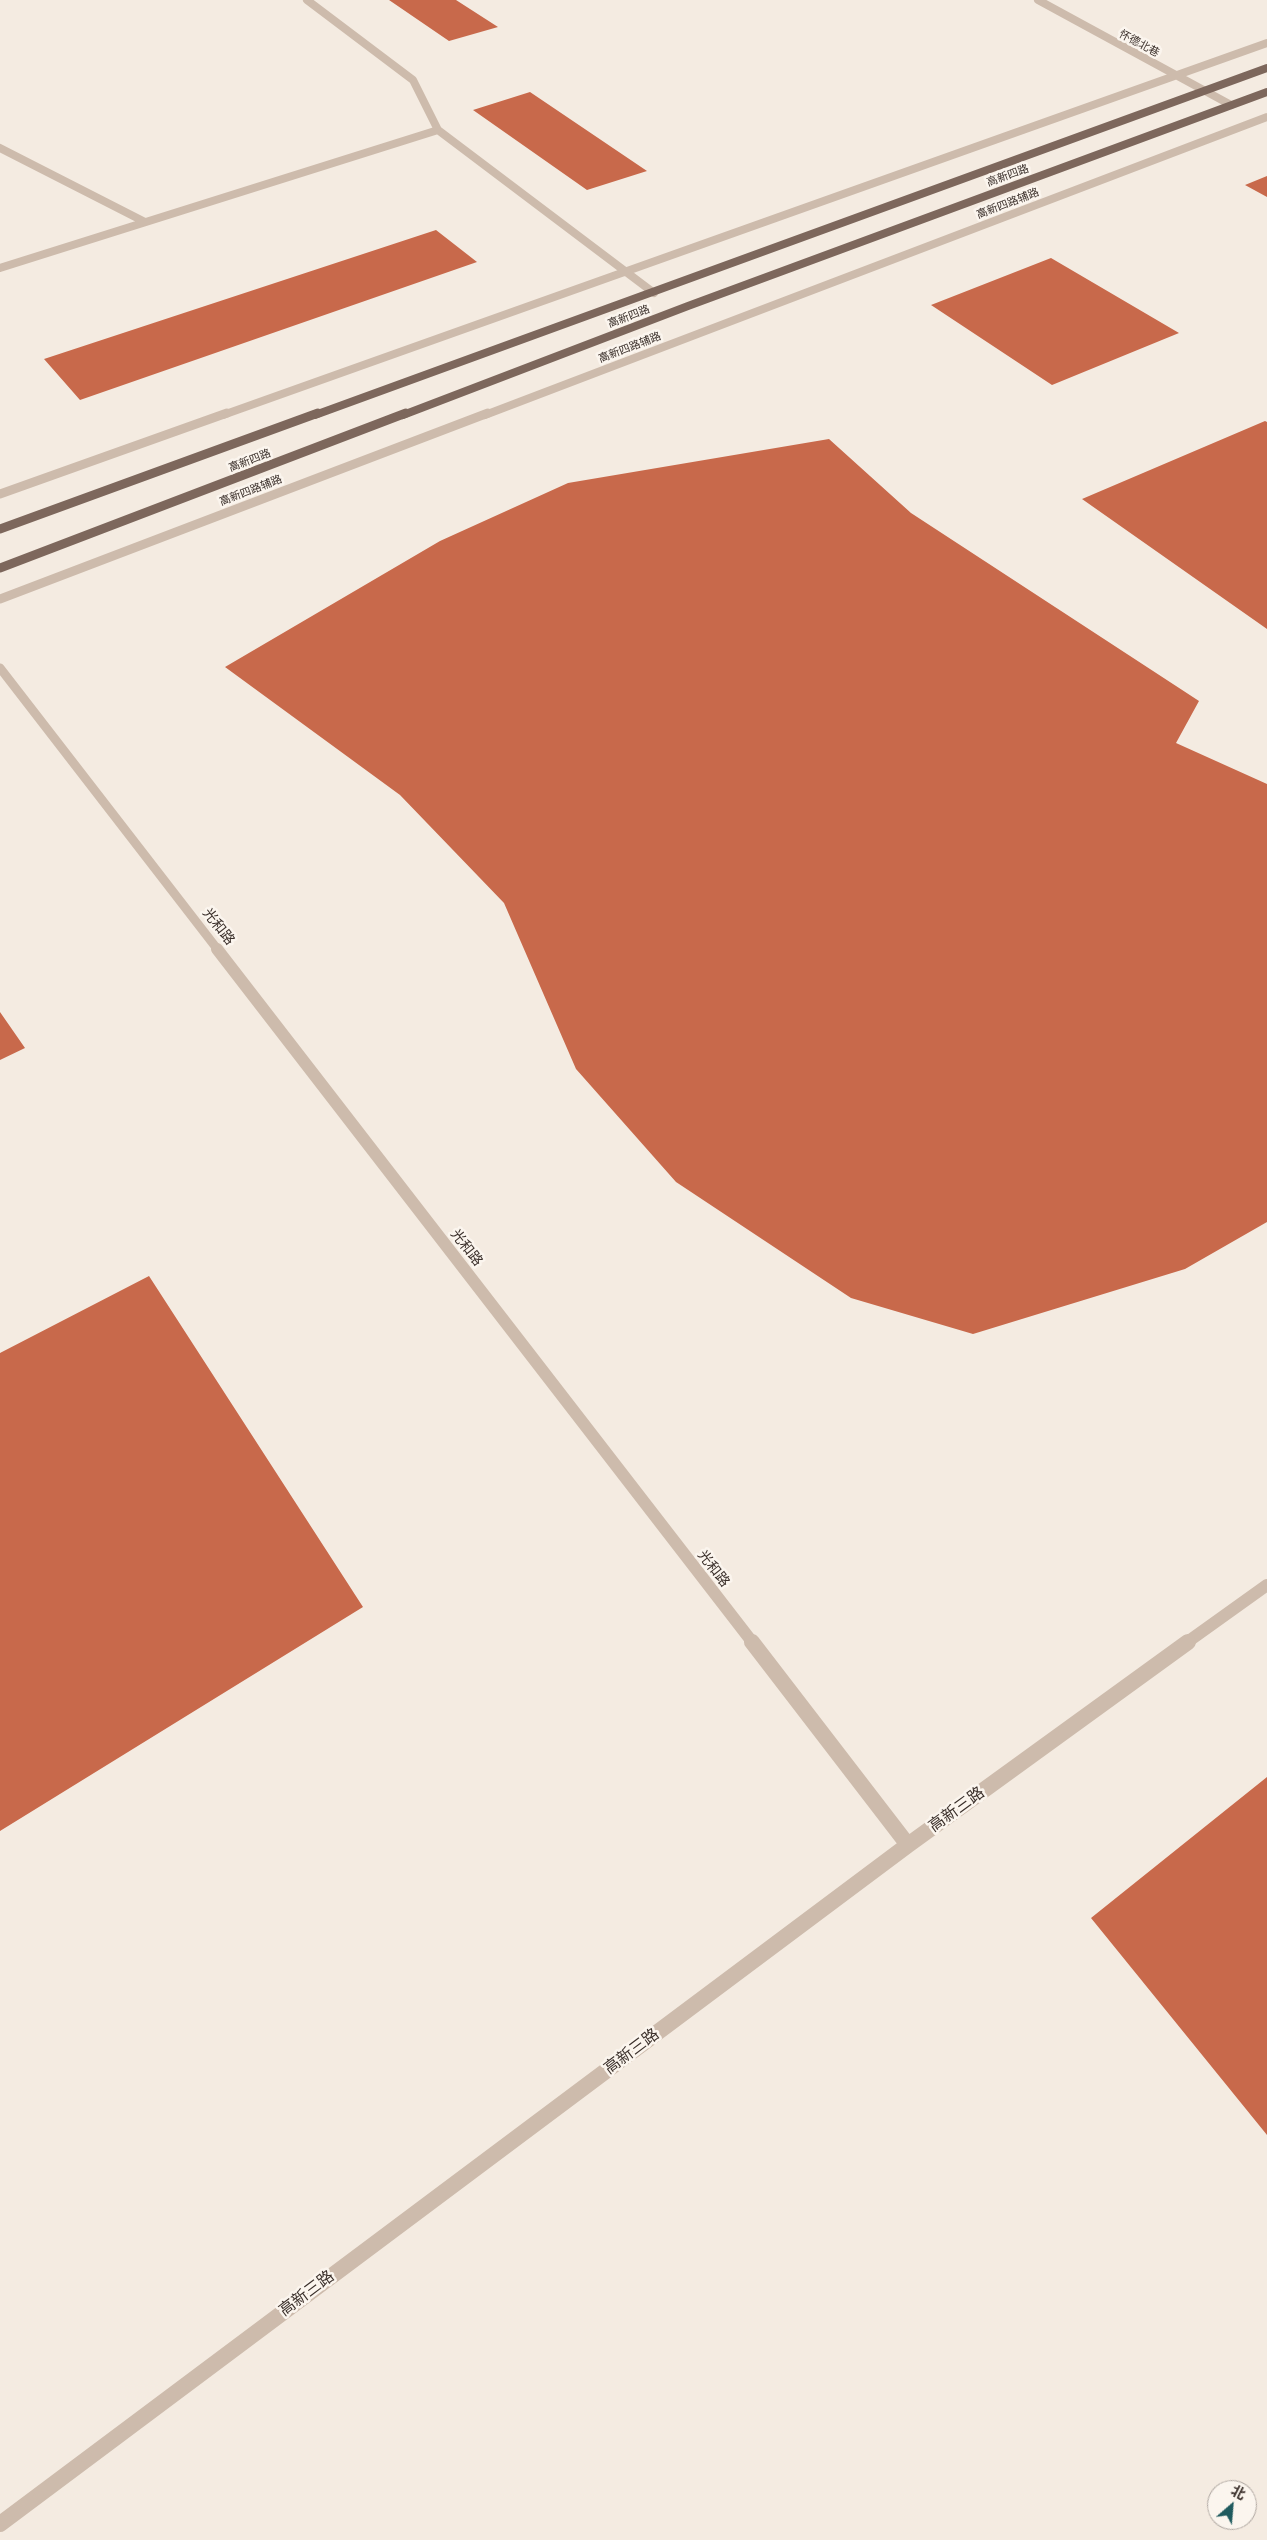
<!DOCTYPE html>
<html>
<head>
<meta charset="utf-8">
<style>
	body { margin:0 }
	#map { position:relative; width:1267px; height:2540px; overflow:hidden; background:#f4ebe1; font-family:"DM Sans","Noto Sans SC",sans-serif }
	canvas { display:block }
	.north { position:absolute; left:1207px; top:2480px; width:50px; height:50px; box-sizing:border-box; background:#fbf5ee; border:1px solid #aea6a0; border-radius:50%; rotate:27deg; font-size:14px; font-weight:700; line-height:20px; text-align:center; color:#3b302b }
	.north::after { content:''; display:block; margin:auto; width:18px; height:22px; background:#1f5a5e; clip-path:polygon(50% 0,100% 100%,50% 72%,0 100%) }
</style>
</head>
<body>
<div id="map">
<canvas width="1267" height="2540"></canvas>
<div class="north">北</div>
</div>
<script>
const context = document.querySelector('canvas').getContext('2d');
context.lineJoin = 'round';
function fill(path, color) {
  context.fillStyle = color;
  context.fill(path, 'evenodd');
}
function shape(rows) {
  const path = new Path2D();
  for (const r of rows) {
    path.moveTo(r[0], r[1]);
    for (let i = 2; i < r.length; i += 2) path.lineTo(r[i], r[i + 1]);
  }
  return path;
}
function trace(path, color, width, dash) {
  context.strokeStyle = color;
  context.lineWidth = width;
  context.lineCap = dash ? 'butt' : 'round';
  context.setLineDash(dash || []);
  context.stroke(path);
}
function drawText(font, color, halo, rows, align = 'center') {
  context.font = font + ' "DM Sans","Noto Sans SC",sans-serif';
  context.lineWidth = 5;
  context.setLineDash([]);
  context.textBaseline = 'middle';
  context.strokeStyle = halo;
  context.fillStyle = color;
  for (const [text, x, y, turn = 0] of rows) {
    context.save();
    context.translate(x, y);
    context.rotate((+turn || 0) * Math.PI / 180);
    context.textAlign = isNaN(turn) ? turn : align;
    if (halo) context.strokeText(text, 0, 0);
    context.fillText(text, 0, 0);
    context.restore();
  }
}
const building = shape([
	[389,0,456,0,498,27,449,41],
	[530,92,647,171,587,190,473,110],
	[1267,176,1267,197,1245,185],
	[436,230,477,262,80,400,44,359],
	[1051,258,1179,333,1052,385,931,305],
	[1265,421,1267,422,1267,629,1082,499],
	[829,439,911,513,1199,701,1176,743,1267,784,1267,1222,1185,1269,973,1334,851,1298,676,1182,576,1069,504,903,400,795,225,667,440,541,568,483],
	[0,1012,25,1048,0,1060],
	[149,1276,363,1607,0,1831,0,1353],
	[1267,1777,1267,2135,1091,1918]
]);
const minorFar3 = shape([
	[307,0,413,80,438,130,654,293],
	[1038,0,1231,105],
	[0,148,145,222],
	[0,268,438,130],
	[223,415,1267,43],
	[485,415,1267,117]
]);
const minorFar2 = shape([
	[0,494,227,413],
	[0,599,488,413],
	[0,668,218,950]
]);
const minorFar1 = shape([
	[217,949,753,1643],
	[1186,1643,1267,1585]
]);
const minor = shape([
	[752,1642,908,1845],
	[0,2524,908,1845,1188,1642]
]);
const majorFar1 = shape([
	[315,415,1267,68],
	[403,415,688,306,1267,92]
]);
const major = shape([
	[0,529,318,413],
	[0,568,406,413]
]);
const farStreetnames = [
	["怀德北巷",1139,44,28],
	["高新四路",1008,176,-20],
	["高新四路辅路",1008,204,-21],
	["高新四路",629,317,-21],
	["高新四路辅路",630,348,-21],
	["高新四路",250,461,-21],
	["高新四路辅路",251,491,-21]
];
const streetNames = [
	["光和路",218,927,52],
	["光和路",466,1248,52],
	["光和路",713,1569,52]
];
const nearStreetnames = [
	["高新三路",957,1810,-36],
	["高新三路",632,2052,-37],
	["高新三路",307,2294,-37]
];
fill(building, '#c8694b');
trace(minorFar3, '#cdbbac', 8);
trace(minorFar2, '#cdbbac', 9);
trace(minorFar1, '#cdbbac', 12);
trace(minor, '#cdbbac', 16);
trace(majorFar1, '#7d675c', 8);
trace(major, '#7d675c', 9);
drawText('11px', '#3b302b', '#fbf5ee', farStreetnames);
drawText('14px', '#3b302b', '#fbf5ee', streetNames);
drawText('16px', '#3b302b', '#fbf5ee', nearStreetnames);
</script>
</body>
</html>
